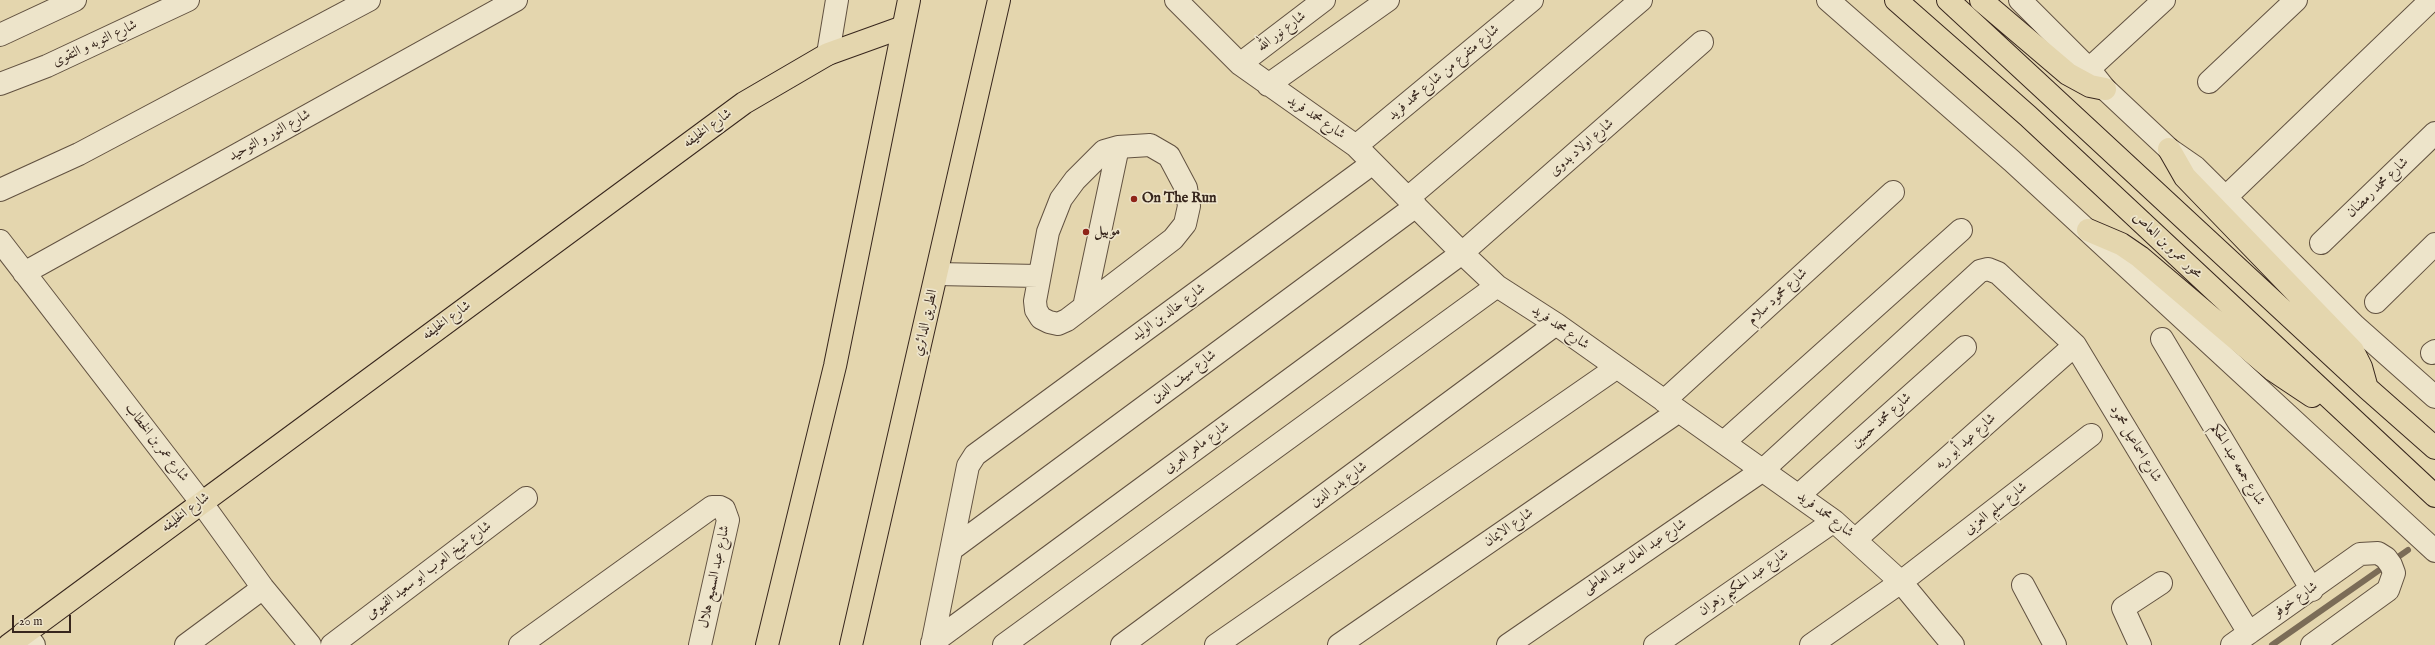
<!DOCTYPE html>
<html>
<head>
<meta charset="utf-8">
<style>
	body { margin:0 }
	#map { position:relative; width:2435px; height:645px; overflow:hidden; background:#e4d6ae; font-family:"IM FELL English",serif }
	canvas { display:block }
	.scale { position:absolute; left:12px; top:615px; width:59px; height:18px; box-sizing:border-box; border:2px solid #37261d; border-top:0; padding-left:5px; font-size:12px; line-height:14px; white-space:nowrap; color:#37261d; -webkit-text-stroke:3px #ede4ca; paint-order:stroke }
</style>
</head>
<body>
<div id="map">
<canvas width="2435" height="645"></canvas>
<div class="scale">20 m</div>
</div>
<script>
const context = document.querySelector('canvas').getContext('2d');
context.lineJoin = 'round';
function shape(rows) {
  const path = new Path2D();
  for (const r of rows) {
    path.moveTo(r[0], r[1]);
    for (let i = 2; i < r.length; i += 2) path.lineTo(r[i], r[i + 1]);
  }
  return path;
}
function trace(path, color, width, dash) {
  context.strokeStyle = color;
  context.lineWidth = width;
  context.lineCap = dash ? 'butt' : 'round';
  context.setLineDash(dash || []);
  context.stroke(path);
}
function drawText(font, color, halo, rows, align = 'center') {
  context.font = font + ' "IM FELL English",Amiri,serif';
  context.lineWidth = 3.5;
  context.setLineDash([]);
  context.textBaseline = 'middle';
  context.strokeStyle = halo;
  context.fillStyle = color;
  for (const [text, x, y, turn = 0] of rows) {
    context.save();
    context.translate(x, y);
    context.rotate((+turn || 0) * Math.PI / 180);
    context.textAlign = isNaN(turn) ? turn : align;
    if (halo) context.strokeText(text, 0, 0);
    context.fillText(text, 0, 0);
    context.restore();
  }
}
const stream = shape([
	[2272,645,2408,550]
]);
const minor = shape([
	[1176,0,1240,64,1356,146,1462,253,1497,286,1556,324,1834,521,1901,582,1953,645],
	[1828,0,2012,161,2435,551],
	[2020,0,2089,69,2105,89,2169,149,2195,167,2355,326,2435,397],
	[0,35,75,0],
	[828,54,837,0],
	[1240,64,1324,0],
	[2089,69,2164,0],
	[2209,82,2296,0],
	[0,84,47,66,188,0],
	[1268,85,1388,0],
	[1150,145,1169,156,1186,188,1189,206,1185,224,1173,239,1067,320,1058,324,1049,322,1041,318,1036,310,1035,301,1048,232,1061,199,1075,180,1104,151,1118,147,1150,145],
	[1356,146,1532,0],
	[0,190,79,154,369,0],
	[2226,197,2431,0],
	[1408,198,1641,0],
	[0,241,201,502,263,588,310,645],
	[2321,243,2435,133],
	[24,273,516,0],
	[937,274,1038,276],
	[2376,302,2435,244],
	[1084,307,1118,147],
	[2162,339,2312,590],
	[2432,353,2435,351],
	[1664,401,1893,192],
	[1724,442,1961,230],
	[1799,495,1965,347],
	[1856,539,2075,345],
	[952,549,1416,206],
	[2023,585,2055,645],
	[24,633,34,645],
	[932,643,1462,253,1702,42],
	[186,645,263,588],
	[332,645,526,498],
	[520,645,712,507,720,507,724,509,728,520,700,645],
	[932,645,968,466,975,455,1373,163],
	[1004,645,1497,286],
	[1122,645,1556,324],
	[1216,645,1616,368],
	[1339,645,1679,411],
	[1508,645,1763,470,1980,271,1988,269,1998,273,2075,345,2249,633],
	[1655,645,1834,521],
	[1811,645,1901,582,2091,435],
	[2140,645,2123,608,2161,583],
	[2232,645,2360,554,2378,553,2386,558,2391,565,2394,573,2388,590,2312,645]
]);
const major = shape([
	[1896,0,2028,116,2435,496],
	[1948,0,2367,388,2435,448],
	[1981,0,2068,74,2090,86,2105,89],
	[2169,149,2185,177,2353,351,2361,367,2366,385],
	[2088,230,2121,244,2140,257,2273,370,2312,396],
	[9,645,744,103,828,54,903,27]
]);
const highway = shape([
	[767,645,835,366,909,0],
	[851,645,999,0]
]);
const markers = [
	[1134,199,4,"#8f2418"],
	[1086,232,4,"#8f2418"]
];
const streetNames = [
	["شارع نور الله",1282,32,-37],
	["شارع التوبه و التقوى",95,44,-25],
	["شارع متفرع من شارع محمد فريد",1444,73,-40],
	["شارع محمد فريد",1316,118,34],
	["شارع الخليفه",708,129,-36],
	["شارع النور و التوحيد",270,136,-29],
	["شارع اولاد بدوى",1582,148,-41],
	["شارع محمد رمضان",2378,188,-44],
	["محور عمرو بن العاص",2167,246,43],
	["شارع محمود سلام",1778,297,-43],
	["شارع خالد بن الوليد",1169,313,-36],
	["شارع الخليفه",447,321,-36],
	["الطريق الدائري",926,323,-77],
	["شارع محمد فريد",1560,328,35],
	["شارع سيف الدين",1184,377,-37],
	["شارع محمد حسين",1882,421,-42],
	["شارع عيد أبو ريه",1966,442,-42],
	["شارع عمر بن الخطاب",156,443,52],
	["شارع اسماعيل محمود",2135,444,59],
	["شارع ماهر العربى",1197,448,-36],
	["شارع جمعه عبد الحكم",2237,465,59],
	["شارع بدر الدين",1339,485,-36],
	["شارع سليم العزبى",1996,509,-38],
	["شارع الخليفه",186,513,-37],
	["شارع محمد فريد",1825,515,37],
	["شارع الايمان",1509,528,-35],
	["شارع عبد العال عبد العاطى",1635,557,-34],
	["شارع شيخ العرب ابو سعيد الفيومى",429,571,-37],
	["شارع عبد السميع هلال",715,577,-78],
	["شارع عبد الحكيم زهران",1744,583,-35],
	["شارع خوفو",2296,600,-35]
];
const poiNames = [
	["On The Run",1142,199],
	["موبيل",1094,232]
];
trace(stream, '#7b6c57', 6);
trace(minor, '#625241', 24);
trace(major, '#37261d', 24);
trace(highway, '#37261d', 24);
trace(minor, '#ede4ca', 22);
trace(major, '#e4d6ae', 22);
trace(highway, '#e4d6ae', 22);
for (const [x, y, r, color] of markers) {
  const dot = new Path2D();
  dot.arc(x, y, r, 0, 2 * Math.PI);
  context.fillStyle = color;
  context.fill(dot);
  trace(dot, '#ede4ca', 1.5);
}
drawText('14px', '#37261d', '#ede4ca', streetNames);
drawText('bold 14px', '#37261d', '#ede4ca', poiNames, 'left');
</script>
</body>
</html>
